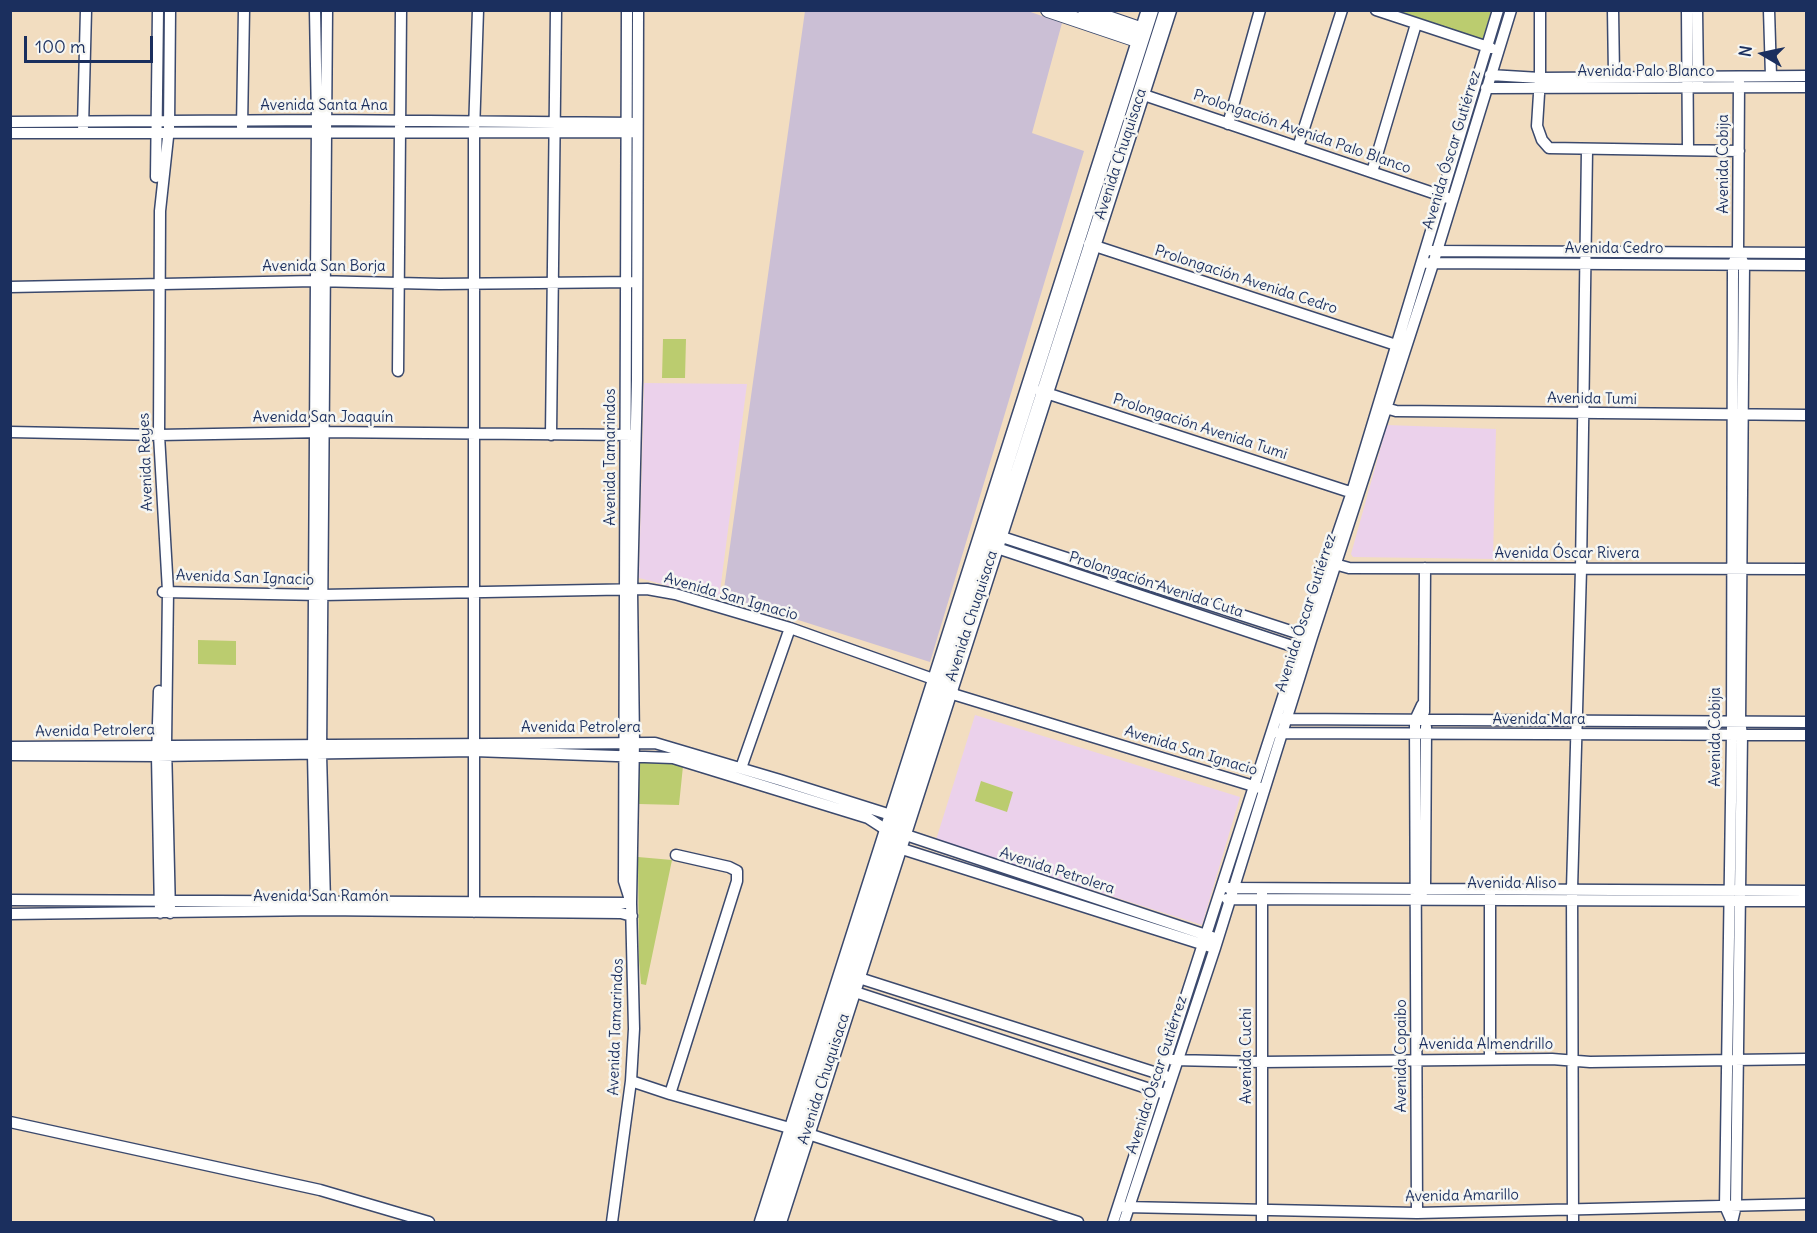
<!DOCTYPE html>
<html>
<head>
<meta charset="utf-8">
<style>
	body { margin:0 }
	#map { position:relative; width:1817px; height:1233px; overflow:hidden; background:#f2ddc0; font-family:Delius,sans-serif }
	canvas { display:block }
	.frame { position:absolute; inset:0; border:12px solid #1b2f5e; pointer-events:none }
	.north { position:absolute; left:1733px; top:24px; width:60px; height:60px; -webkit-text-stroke:4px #f6f6f2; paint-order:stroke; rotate:279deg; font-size:16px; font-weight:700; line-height:24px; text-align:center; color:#1b2f5e }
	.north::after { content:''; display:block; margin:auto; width:21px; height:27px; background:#1b2f5e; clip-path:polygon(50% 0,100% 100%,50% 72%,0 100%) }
	.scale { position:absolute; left:24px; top:36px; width:129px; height:27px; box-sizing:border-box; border:3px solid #1b2f5e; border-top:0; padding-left:8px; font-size:18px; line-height:21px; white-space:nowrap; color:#1b2f5e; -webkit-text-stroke:4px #f6f6f2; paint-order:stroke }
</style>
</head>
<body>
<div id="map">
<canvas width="1817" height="1233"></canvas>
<div class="frame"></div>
<div class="north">N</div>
<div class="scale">100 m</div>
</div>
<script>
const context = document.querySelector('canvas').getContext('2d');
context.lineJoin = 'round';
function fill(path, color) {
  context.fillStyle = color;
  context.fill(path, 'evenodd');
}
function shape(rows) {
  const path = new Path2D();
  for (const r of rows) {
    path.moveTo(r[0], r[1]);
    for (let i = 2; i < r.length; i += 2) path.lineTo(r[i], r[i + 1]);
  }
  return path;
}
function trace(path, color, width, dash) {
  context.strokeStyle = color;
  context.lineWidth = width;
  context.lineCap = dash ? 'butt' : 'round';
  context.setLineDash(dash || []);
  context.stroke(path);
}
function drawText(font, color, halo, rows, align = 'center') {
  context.font = font + ' Delius,sans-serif';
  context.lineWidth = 5;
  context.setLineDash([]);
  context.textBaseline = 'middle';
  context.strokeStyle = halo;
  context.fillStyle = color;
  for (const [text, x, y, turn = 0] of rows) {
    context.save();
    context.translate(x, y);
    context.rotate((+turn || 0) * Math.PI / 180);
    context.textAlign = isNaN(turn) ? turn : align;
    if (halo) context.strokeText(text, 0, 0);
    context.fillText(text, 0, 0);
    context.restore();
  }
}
const built = shape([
	[644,383,747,384,719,599,639,578],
	[1387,425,1496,429,1493,559,1353,557,1351,554],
	[975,715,1240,797,1202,925,936,840]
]);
const industrial = shape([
	[1025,10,1062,23,1032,133,1084,151,930,662,723,596,805,11]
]);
const green = shape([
	[1386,11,1491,11,1483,39,1478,41],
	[663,339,686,339,685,378,662,378],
	[198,640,236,641,236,665,198,664],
	[657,760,683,766,679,805,639,804,639,764,641,761],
	[981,781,1013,792,1007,812,975,801],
	[638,857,672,860,646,985,641,984,639,960]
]);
const minor = shape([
	[315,10,317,120,313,754,316,902,320,910,325,902,321,754,327,10],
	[627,10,624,881,631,903,634,742,632,590,637,380,638,10],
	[1376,10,1491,48],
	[1540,10,1540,78,1537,126,1542,140,1549,148,1739,151],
	[1613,10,1614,75],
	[1687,10,1688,150],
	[1697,10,1698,83],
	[1769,10,1771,76],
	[1490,75,1540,78,1806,76],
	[1486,88,1806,87],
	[1141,94,1448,198],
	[10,122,325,120,635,123],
	[1228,124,1260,10],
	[83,127,86,10],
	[242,127,244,10],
	[10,133,634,132],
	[1298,147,1342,10],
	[1372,172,1416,24],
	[156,177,158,10],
	[1089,244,1402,347],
	[1432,251,1806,253],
	[1738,251,1744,264,1740,722,1742,734,1736,1205,1732,1222,1725,1206,1732,734,1733,264,1738,251],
	[1738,251,1739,81],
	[1427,263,1806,265],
	[10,287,315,281,440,284,634,282],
	[398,371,401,10],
	[1040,391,1356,494],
	[1379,406,1396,411,1806,415],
	[10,432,159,435,323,432,632,435],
	[551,435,556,10],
	[999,536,1309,637],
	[994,547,1304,650],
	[1331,563,1349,568,1806,569],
	[163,592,322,595,647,589,675,594,790,628,936,680,956,695,1260,788],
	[159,691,157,756,160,913],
	[1424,712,1425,568],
	[1282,719,1806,722],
	[1278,733,1806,735],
	[10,747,655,743,780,780,894,816,894,819],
	[10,755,157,756,474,751,673,758,868,818,888,831,892,842,899,848,1211,947],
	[741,768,790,628],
	[900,833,1212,937],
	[676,855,729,867,737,871,737,881,670,1094,793,1129,1078,1222],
	[1228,888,1806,891],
	[1421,894,1425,888,1426,727],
	[1490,894,1490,1059],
	[1227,899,1806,901],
	[10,900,631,903,634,1029,631,1081,612,1222],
	[474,912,474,132,478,10],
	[170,913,166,745,168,591,159,435,160,211,169,128,170,10],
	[10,914,320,910,621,913,632,916],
	[856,977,1166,1076],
	[852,991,1162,1093],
	[1173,1060,1262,1062,1552,1059,1590,1062,1806,1059],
	[631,1081,670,1094],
	[10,1122,320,1190,429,1222],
	[1124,1207,1417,1213,1806,1204],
	[1417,1213,1415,720,1422,705],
	[1113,1222,1303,635,1352,492,1498,10],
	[1124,1222,1215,948,1312,637,1433,264,1511,10],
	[1262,1222,1262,893],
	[1573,1222,1572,889,1581,569,1587,150]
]);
const tertiary = shape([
	[1048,10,1140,41],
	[1085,10,1143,30]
]);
const primary = shape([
	[763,1222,1150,10],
	[778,1222,1168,10]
]);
const streetNames = [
	["Avenida Palo Blanco",1646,72],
	["Avenida Santa Ana",324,106],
	["Prolongación Avenida Palo Blanco",1302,132,19],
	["Avenida Óscar Gutiérrez",1452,150,-73],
	["Avenida Chuquisaca",1121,154,-72],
	["Avenida Cobija",1724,164,-90],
	["Avenida Cedro",1614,249],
	["Avenida San Borja",324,267],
	["Prolongación Avenida Cedro",1246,280,18],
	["Avenida Tumi",1592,399,1],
	["Avenida San Joaquín",323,418],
	["Prolongación Avenida Tumi",1200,427,18],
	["Avenida Tamarindos",611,457,-90],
	["Avenida Reyes",146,462,-92],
	["Avenida Óscar Rivera",1567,554],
	["Avenida San Ignacio",245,578,2],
	["Prolongación Avenida Cuta",1156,585,18],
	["Avenida San Ignacio",731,597,16],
	["Avenida Óscar Gutiérrez",1306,613,-72],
	["Avenida Chuquisaca",972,616,-72],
	["Avenida Mara",1539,720],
	["Avenida Petrolera",581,728],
	["Avenida Petrolera",95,731,-1],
	["Avenida Cobija",1716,737,-90],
	["Avenida San Ignacio",1191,751,17],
	["Avenida Petrolera",1057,871,18],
	["Avenida Aliso",1512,884],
	["Avenida San Ramón",321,897],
	["Avenida Tamarindos",616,1027,-88],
	["Avenida Almendrillo",1486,1045],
	["Avenida Cuchi",1247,1056,-90],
	["Avenida Copaibo",1402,1056,-90],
	["Avenida Óscar Gutiérrez",1157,1075,-72],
	["Avenida Chuquisaca",824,1079,-72],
	["Avenida Amarillo",1462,1196,-1]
];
fill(built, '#ebd1eb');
fill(industrial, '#cbbfd5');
fill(green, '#bbcc6f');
trace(minor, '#3b496d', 13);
trace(tertiary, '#3b496d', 16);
trace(primary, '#3b496d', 19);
trace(minor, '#fff', 10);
trace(tertiary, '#fff', 14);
trace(primary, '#fff', 16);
drawText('15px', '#1b2f5e', '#f6f6f2', streetNames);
</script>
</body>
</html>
